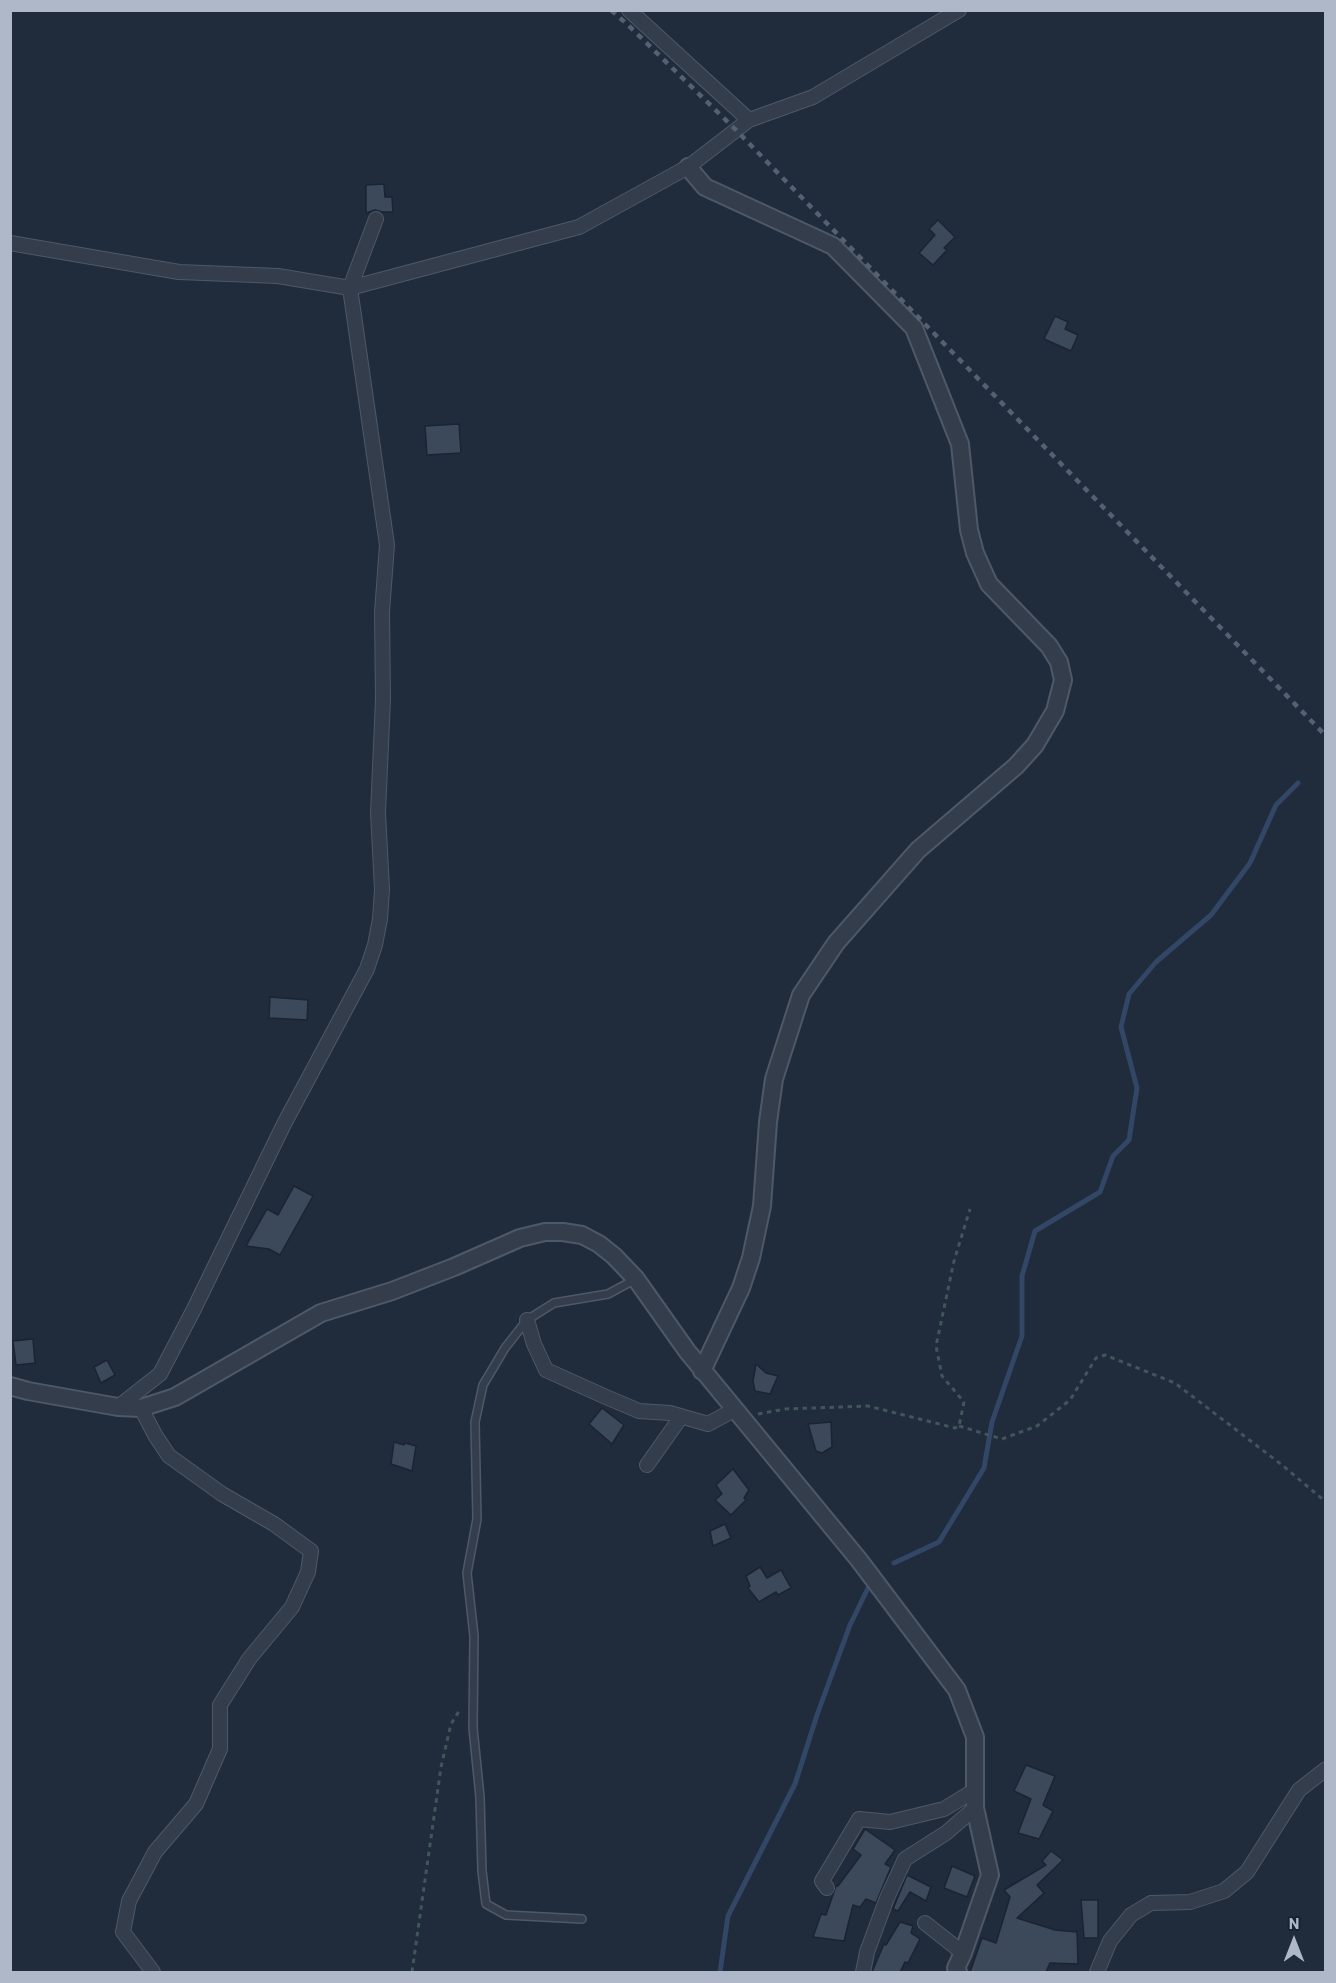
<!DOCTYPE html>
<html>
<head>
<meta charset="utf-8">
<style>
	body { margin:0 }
	#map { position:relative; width:1336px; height:1983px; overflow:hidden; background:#202b3c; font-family:Barlow,sans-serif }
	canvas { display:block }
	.frame { position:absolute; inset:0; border:12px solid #afb8c8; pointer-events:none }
	.north { position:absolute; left:1264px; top:1911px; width:60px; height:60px; -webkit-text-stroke:4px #192230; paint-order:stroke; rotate:0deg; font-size:16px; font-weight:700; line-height:24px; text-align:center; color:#afb8c8 }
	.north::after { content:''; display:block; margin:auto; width:21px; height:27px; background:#afb8c8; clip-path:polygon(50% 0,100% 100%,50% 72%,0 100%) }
</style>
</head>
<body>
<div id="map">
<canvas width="1336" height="1983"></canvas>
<div class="frame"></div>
<div class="north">N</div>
</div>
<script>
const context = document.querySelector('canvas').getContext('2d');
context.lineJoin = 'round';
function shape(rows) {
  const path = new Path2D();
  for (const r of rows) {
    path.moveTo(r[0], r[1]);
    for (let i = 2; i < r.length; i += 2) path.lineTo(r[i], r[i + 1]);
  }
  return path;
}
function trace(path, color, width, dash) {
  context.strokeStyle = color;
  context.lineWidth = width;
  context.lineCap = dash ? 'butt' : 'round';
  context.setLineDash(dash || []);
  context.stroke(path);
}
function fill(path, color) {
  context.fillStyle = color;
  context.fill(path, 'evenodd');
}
const stream = shape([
	[894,1563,939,1542,984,1468,992,1422,1022,1336,1022,1276,1035,1231,1100,1192,1113,1156,1129,1140,1137,1088,1121,1027,1129,994,1156,962,1211,915,1250,863,1276,805,1298,783],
	[720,1972,728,1916,795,1784,817,1715,850,1625,871,1582]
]);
const building = shape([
	[384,184,385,197,392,197,393,212,382,212,375,210,366,213,366,185,384,184],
	[938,220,955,237,944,248,947,250,933,265,919,253,935,235,929,229,938,220],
	[1055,316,1068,322,1065,329,1078,335,1071,351,1044,339,1055,316],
	[459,424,461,453,427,455,425,426,459,424],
	[270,997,308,1000,307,1020,269,1018,270,997],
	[294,1186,313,1196,280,1255,269,1249,246,1246,267,1209,278,1215,294,1186],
	[33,1339,35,1363,16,1365,13,1341,33,1339],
	[107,1360,115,1375,101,1383,94,1367,107,1360],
	[756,1364,766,1373,778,1376,770,1394,755,1391,753,1381,756,1364],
	[602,1408,624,1425,612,1444,589,1424,602,1408],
	[831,1422,832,1447,822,1453,816,1451,808,1424,831,1422],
	[394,1442,404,1445,405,1443,416,1446,412,1471,391,1464,394,1442],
	[733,1469,749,1490,744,1498,746,1500,731,1515,715,1500,722,1494,716,1485,733,1469],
	[725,1524,731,1538,713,1546,710,1531,725,1524],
	[760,1567,767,1578,781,1570,791,1588,778,1595,776,1592,759,1602,748,1588,750,1586,746,1576,760,1567],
	[1026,1765,1055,1776,1043,1805,1053,1811,1039,1839,1018,1833,1031,1799,1014,1791,1026,1765],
	[865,1829,895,1850,885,1864,891,1867,876,1903,866,1899,860,1907,853,1905,844,1941,813,1937,821,1914,826,1915,836,1886,838,1886,861,1855,853,1849,865,1829],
	[1051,1851,1063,1860,1037,1885,1044,1893,1017,1918,1055,1930,1077,1932,1078,1964,1050,1963,1046,1972,970,1972,982,1938,996,1943,1010,1897,1004,1890,1046,1865,1042,1861,1051,1851],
	[952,1866,975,1876,967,1897,944,1888,952,1866],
	[907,1875,931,1887,926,1901,910,1892,898,1911,893,1909,907,1875],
	[1081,1900,1098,1900,1098,1938,1084,1938,1081,1900],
	[900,1922,913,1926,911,1933,920,1939,908,1963,905,1962,900,1972,872,1972,884,1944,886,1945,900,1922]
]);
const path = shape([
	[758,1414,785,1409,868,1406,955,1428,959,1426,964,1402,942,1376,936,1346,954,1261,970,1209],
	[959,1426,1002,1439,1037,1426,1070,1400,1096,1358,1105,1355,1175,1383,1282,1465,1326,1502],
	[412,1972,441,1767,451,1724,461,1708]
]);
const service = shape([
	[582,1919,506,1915,486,1904,482,1871,480,1797,473,1728,474,1636,467,1573,477,1519,475,1422,483,1385,505,1348,527,1320,554,1303,608,1294,634,1280]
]);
const minor = shape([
	[629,10,749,120],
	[10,243,179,272,278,276,350,288,579,227,688,167,749,120,813,97,959,10],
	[527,1320,534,1344,546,1370,606,1397,639,1411,670,1413,708,1424,734,1410],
	[118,1407,160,1374,193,1311,284,1124,367,969,375,945,380,919,382,889,378,813,383,699,382,612,387,545,350,288,376,219],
	[141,1408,155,1435,169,1456,222,1494,274,1524,311,1551,308,1572,292,1607,249,1659,220,1705,220,1749,196,1804,155,1852,129,1901,123,1932,153,1972],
	[647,1465,681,1417],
	[827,1888,822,1881,859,1819,890,1822,944,1809,975,1790],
	[925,1923,963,1953],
	[863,1972,867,1952,887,1898,905,1859,946,1833,975,1808],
	[1097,1972,1110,1941,1131,1915,1151,1903,1190,1902,1224,1891,1247,1872,1299,1790,1326,1769]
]);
const tertiary = shape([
	[688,167,705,187,833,246,914,328,960,444,969,530,975,553,989,584,1049,646,1059,662,1063,680,1055,711,1035,745,1016,766,918,850,836,943,801,995,774,1079,768,1122,762,1206,751,1258,741,1288,702,1371],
	[10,1386,28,1391,118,1407,141,1408,175,1397,321,1313,392,1291,454,1267,520,1238,545,1232,563,1232,582,1235,599,1244,614,1256,636,1279,687,1351,859,1560,957,1690,975,1737,975,1808,990,1875,963,1953,956,1968,958,1972]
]);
const rail = shape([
	[611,10,628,25,736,130,1326,736]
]);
trace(stream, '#324665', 5);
fill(building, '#3b495b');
trace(building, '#1b2432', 1.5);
trace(service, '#4f5866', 10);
trace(minor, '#4f5866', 16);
trace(tertiary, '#4f5866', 20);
trace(path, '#40565a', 3, [4.5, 4.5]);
trace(service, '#343d4c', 7);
trace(minor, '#343d4c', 14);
trace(tertiary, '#343d4c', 16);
trace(rail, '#556173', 4.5, [6, 6]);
</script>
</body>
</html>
